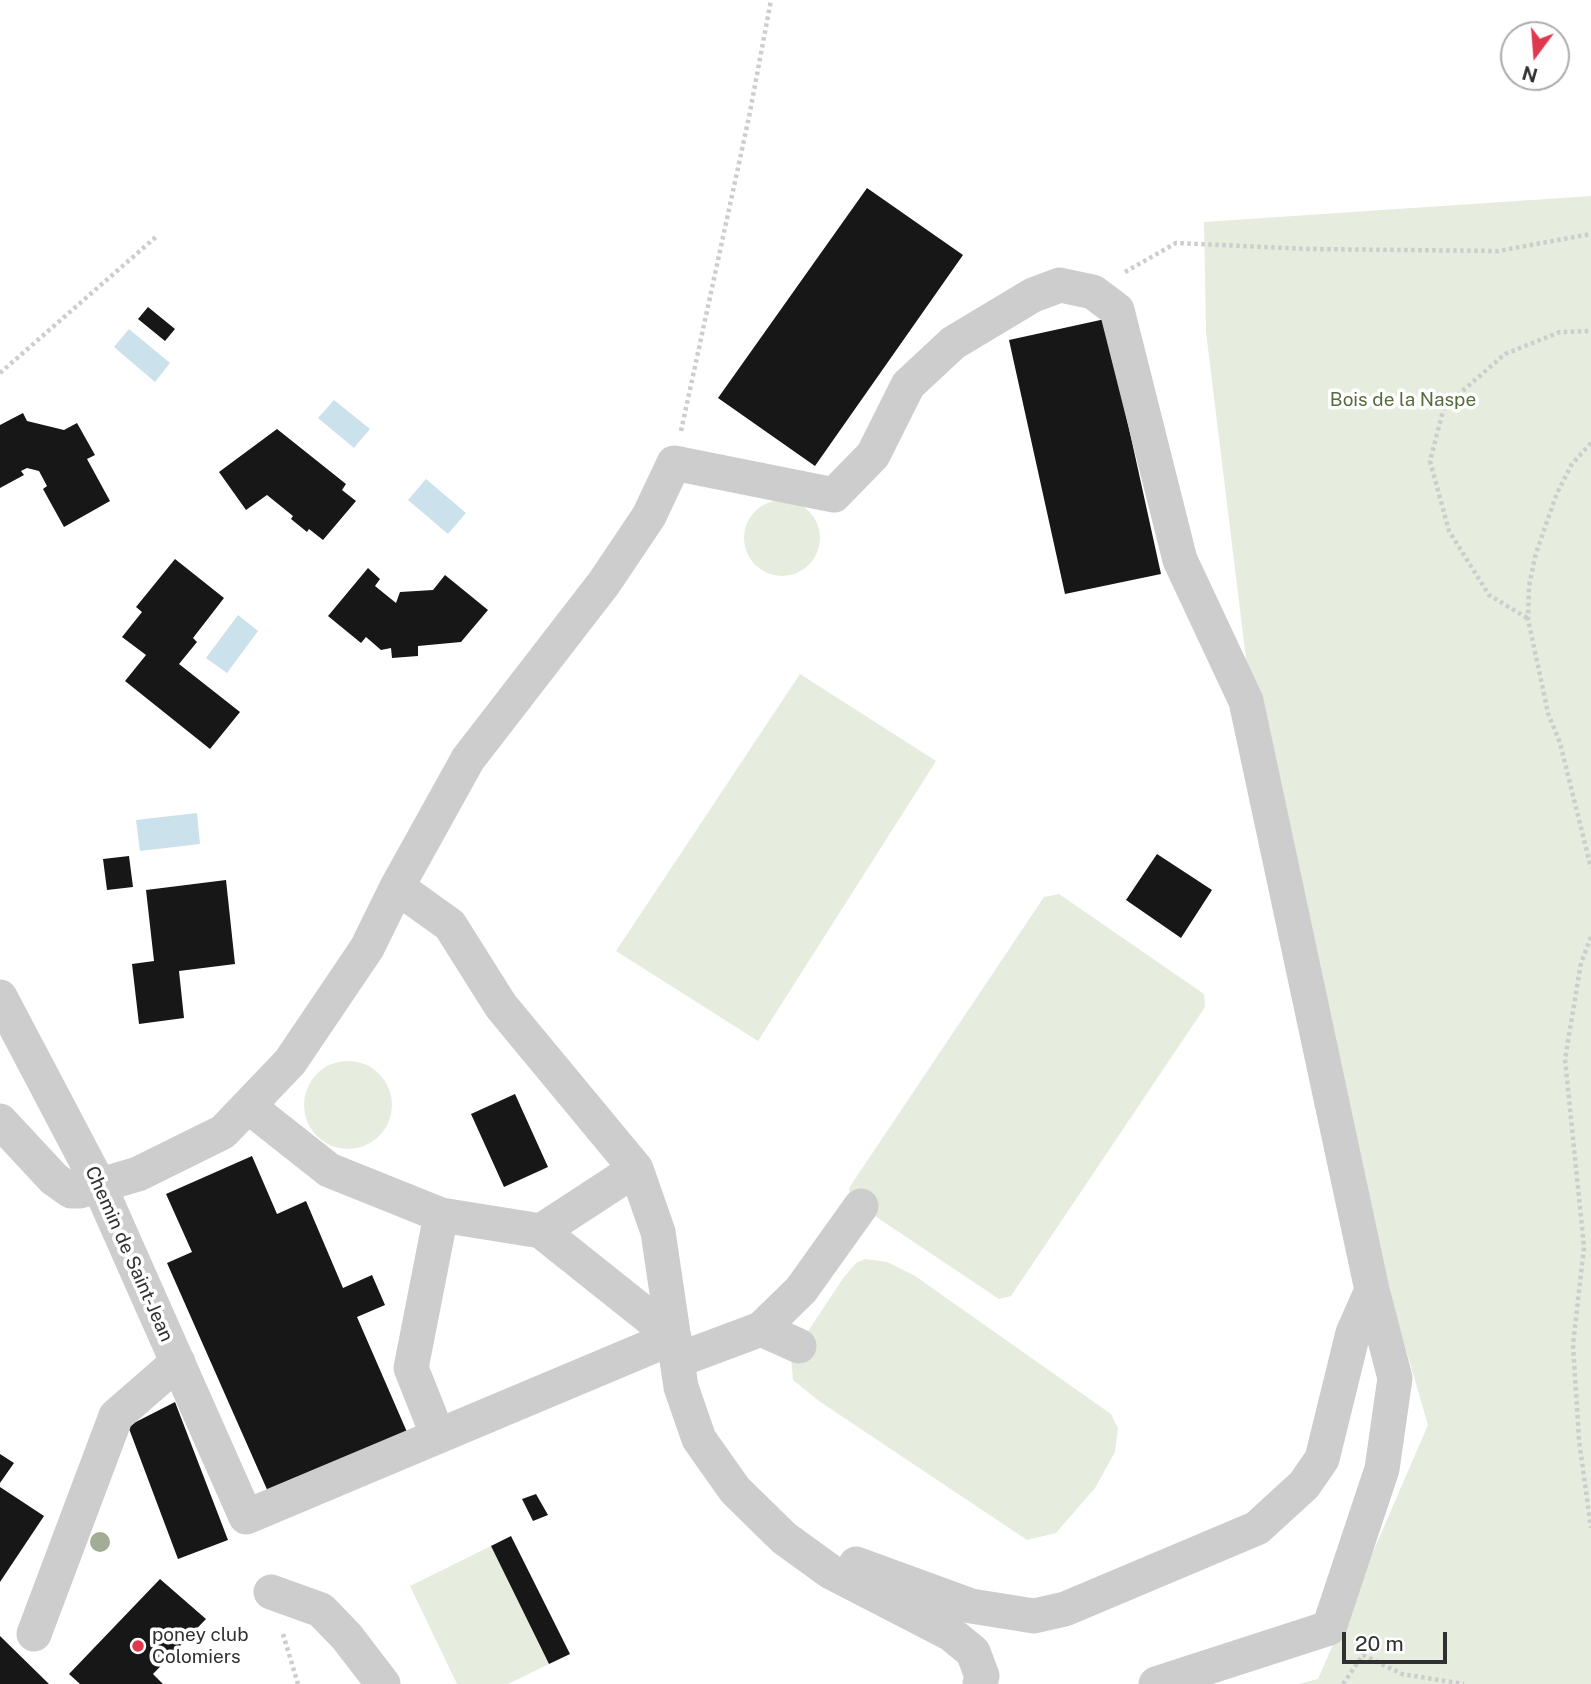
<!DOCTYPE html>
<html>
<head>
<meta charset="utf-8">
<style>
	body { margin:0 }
	#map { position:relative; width:1591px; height:1684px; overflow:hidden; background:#fff; font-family:"Public Sans",sans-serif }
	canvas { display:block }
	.north { position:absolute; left:1500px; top:21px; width:70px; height:70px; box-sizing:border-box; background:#fff; border:2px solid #acacac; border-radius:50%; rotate:196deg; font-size:19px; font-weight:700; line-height:28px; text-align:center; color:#303030 }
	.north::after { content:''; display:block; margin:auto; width:24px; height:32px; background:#df3950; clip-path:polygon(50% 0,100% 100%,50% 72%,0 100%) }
	.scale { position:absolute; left:1342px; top:1632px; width:105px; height:32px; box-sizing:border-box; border:4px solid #303030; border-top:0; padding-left:9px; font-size:21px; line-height:24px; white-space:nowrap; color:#303030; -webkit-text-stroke:5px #fff; paint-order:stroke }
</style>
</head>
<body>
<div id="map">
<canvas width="1591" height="1684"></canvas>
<div class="north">N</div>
<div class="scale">20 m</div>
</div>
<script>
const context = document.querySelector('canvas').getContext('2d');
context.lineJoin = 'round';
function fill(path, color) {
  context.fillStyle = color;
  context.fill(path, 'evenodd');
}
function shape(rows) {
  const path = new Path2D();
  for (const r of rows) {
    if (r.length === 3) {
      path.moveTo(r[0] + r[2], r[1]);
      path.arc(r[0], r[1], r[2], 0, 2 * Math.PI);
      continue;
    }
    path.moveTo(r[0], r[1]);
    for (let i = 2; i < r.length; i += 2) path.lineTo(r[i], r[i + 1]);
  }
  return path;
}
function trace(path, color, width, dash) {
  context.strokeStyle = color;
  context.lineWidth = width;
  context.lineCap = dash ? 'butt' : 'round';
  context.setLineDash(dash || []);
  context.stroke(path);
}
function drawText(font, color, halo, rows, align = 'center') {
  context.font = font + ' "Public Sans",sans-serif';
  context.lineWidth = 7;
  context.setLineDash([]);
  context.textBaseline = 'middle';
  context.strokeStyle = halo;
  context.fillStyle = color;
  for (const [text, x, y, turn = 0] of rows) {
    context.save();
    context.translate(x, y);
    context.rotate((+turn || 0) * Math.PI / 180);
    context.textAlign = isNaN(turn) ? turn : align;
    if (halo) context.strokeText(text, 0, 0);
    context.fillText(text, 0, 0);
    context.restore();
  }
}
const green = shape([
	[1591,196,1591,1684,1299,1684,1318,1679,1428,1425,1276,904,1206,332,1204,222],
	[782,538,38],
	[800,674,936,761,758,1041,616,951],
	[1059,894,1204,994,1205,1007,1011,1296,999,1299,851,1200,849,1188,1044,897],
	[348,1105,44],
	[865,1259,887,1262,915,1276,1111,1414,1118,1428,1115,1452,1095,1488,1056,1533,1027,1540,819,1401,793,1380,791,1357,844,1277,856,1263],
	[491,1546,549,1664,508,1684,457,1684,410,1586]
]);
const water = shape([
	[129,329,170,363,155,382,114,347],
	[334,400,370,429,354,448,318,418],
	[426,479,466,513,448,534,408,500],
	[238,615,258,631,227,673,206,658],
	[197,813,200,844,140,851,136,820]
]);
const building = shape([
	[867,188,963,255,815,466,718,398],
	[148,307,175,329,165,341,138,319],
	[1105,319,1161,574,1065,594,1009,340],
	[23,413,27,421,64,430,77,423,95,455,87,459,110,501,64,527,43,489,47,486,39,471,27,468,21,471,24,475,0,488,0,425],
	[277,429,346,484,342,490,356,501,323,540,309,529,307,532,291,519,293,516,267,495,246,510,219,472],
	[175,559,224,598,193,638,197,642,179,664,240,712,210,749,125,681,146,655,122,637,142,612,136,607],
	[368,568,380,579,375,586,396,603,400,592,433,590,445,575,488,610,461,642,418,646,418,656,392,658,391,648,381,650,366,637,361,643,328,616],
	[1157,854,1212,890,1181,938,1126,900],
	[129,856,133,887,107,890,103,859],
	[226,880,235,964,179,971,184,1018,139,1024,132,964,154,961,146,890],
	[515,1094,548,1167,504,1187,471,1114],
	[252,1156,277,1214,306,1201,343,1288,372,1275,385,1305,357,1317,407,1432,269,1494,167,1263,192,1252,166,1194],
	[175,1402,228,1540,178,1559,128,1426],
	[0,1454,14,1463,0,1483],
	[0,1487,44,1516,0,1582],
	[536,1494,548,1515,533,1521,522,1499],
	[511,1536,570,1654,549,1664,491,1546],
	[160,1579,206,1619,153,1674,163,1684,80,1684,69,1674],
	[0,1636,49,1684,0,1684]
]);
const path = shape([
	[1125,272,1176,243,1308,249,1498,251,1591,234],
	[0,373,157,236],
	[681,431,749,117,771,0],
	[1591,443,1572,464,1557,493,1536,553,1529,586,1528,619,1548,713,1560,743,1591,868],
	[1527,618,1489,595,1449,531,1430,461,1444,407,1505,354,1560,332,1591,331],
	[1591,937,1581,963,1565,1059,1584,1247,1573,1345,1579,1440,1591,1528],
	[283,1634,298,1684],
	[1343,1684,1363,1655,1402,1674,1464,1684]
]);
const minor = shape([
	[397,887,468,759,604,583,649,516,674,463,834,495,873,455,908,385,953,343,1033,295,1060,285,1093,292,1117,310,1180,560,1246,701,1372,1290,1395,1378,1382,1469,1329,1628,1156,1684],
	[0,997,99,1185,246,1517,674,1337,541,1231,441,1215],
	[248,1106,329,1170,441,1215,411,1368,438,1436],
	[0,1121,54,1179,71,1191,80,1191,138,1174,223,1132,290,1062,367,948,397,887,450,925,501,1006,636,1169,658,1232,681,1387,699,1439,735,1490,784,1538,831,1572,951,1634,973,1652,982,1676,980,1684],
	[541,1231,636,1169],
	[799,1346,761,1329,801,1290,861,1206],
	[678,1360,761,1329],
	[856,1564,971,1606,1034,1616,1065,1609,1257,1528,1304,1485,1322,1459,1353,1333,1372,1290],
	[271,1592,321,1610,347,1637,383,1684],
	[34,1634,116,1416,178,1362]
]);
const trees = [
	[100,1542]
];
const markers = [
	[138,1646,7,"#df3950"]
];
const parkNames = [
	["Bois de la Naspe",1403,400]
];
const streetNames = [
	["Chemin de Saint-Jean",129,1254,66]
];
const poiNames = [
	["poney club",152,1635],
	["Colomiers",152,1657]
];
fill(green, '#e6ecde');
fill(water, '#cbe1eb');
fill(building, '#171717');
trace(path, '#cdcdcd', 4.5, [3.5, 3.5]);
trace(minor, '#cdcdcd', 35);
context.fillStyle = '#a2ad95';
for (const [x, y] of trees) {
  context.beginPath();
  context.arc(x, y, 10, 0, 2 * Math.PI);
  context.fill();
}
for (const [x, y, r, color] of markers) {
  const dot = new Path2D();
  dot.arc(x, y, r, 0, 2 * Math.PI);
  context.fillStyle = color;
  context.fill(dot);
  trace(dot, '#fff', 2.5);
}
drawText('19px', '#566a3e', '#fff', parkNames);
drawText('19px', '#303030', '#fff', streetNames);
drawText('19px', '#303030', '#fff', poiNames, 'left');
</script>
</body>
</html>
